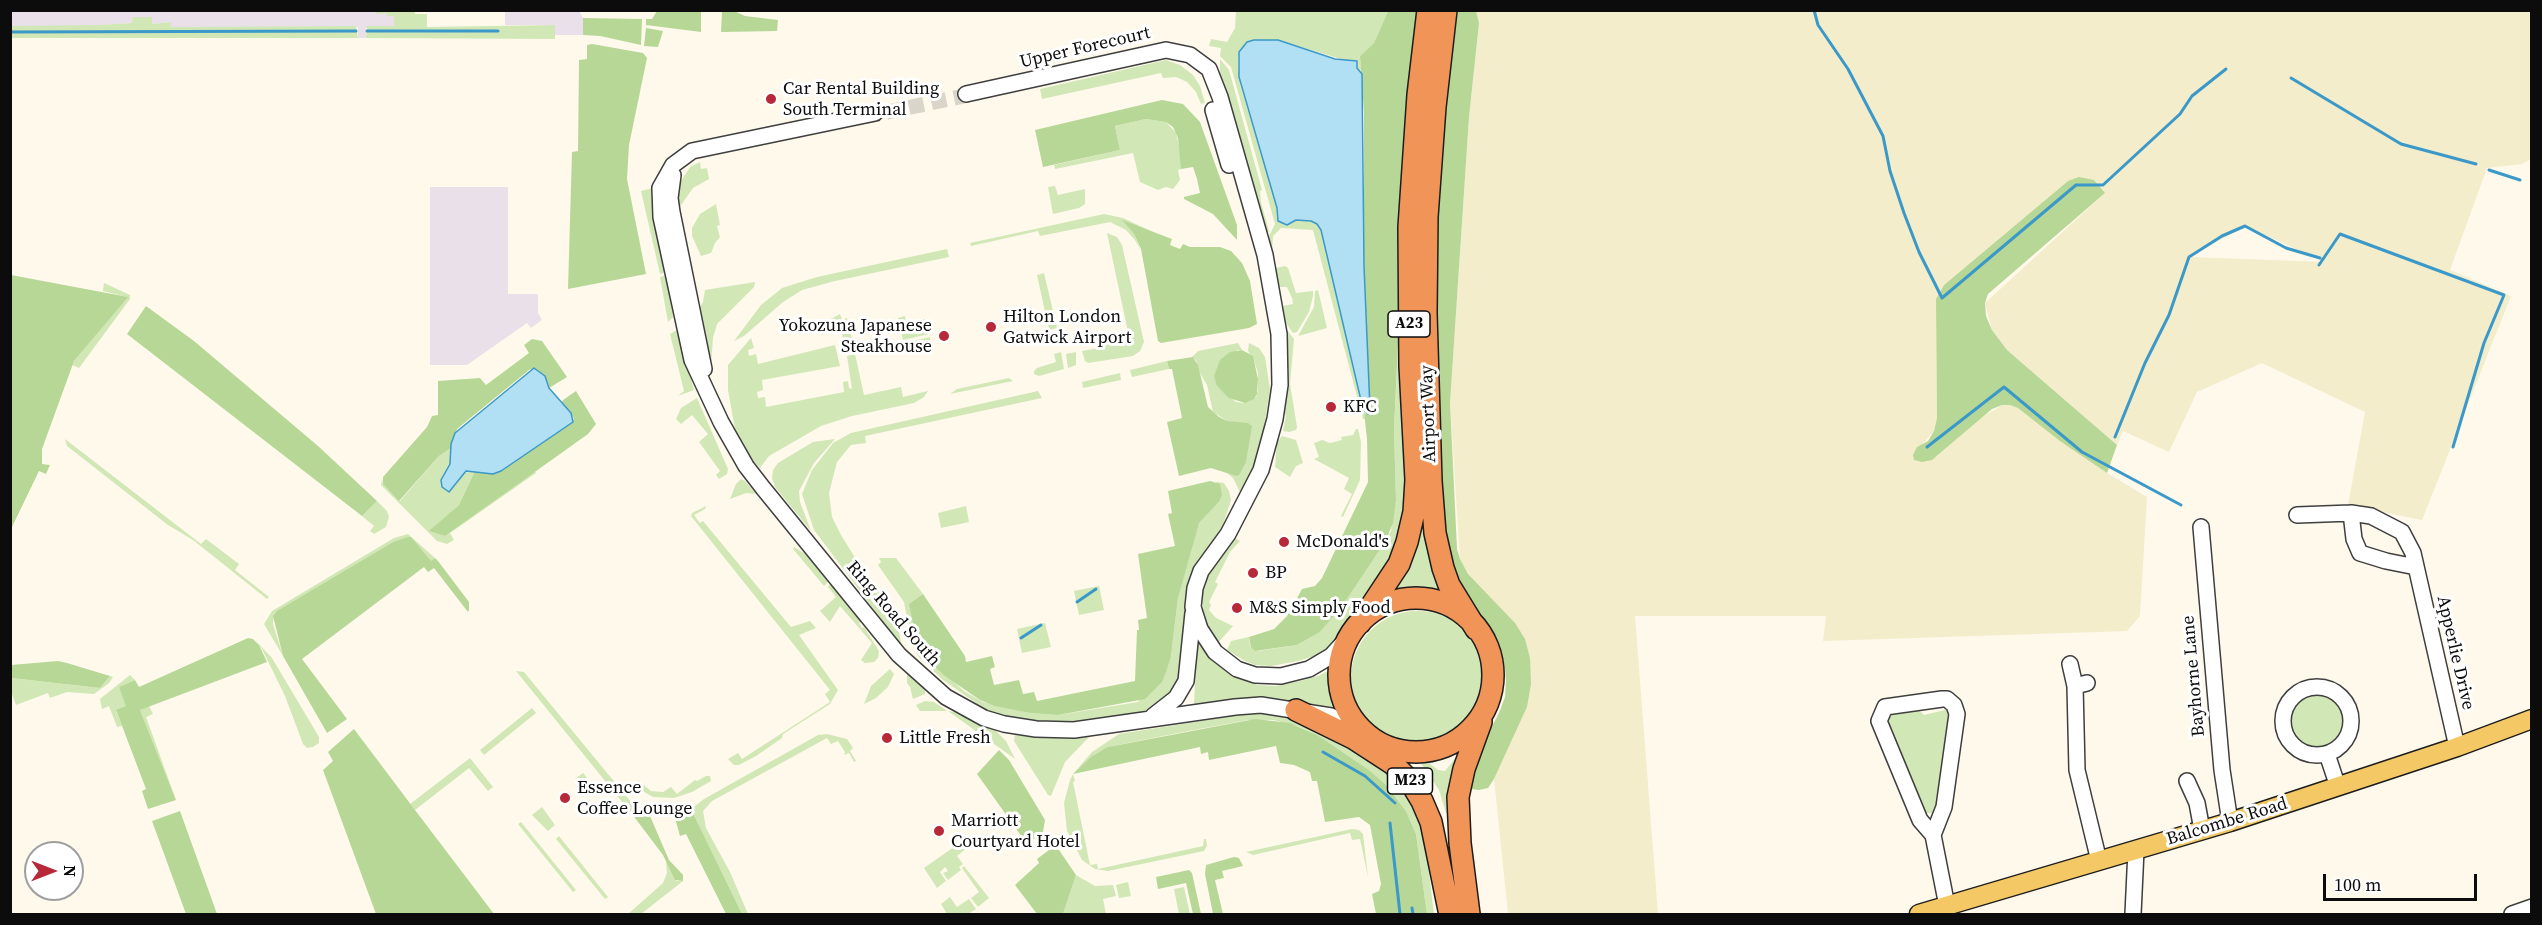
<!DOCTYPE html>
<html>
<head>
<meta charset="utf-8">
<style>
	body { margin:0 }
	#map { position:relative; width:2542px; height:925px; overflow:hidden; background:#fef9eb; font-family:"Source Serif 4",serif }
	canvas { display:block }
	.frame { position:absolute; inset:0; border:12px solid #0c0c0c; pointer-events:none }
	.north { position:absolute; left:24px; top:841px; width:60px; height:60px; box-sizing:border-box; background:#fff; border:2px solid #9e9e9e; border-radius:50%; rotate:90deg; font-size:16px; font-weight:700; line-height:24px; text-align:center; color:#0c0c0c }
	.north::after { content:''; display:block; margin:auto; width:21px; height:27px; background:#b72838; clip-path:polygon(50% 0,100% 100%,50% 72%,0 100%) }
	.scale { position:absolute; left:2323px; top:874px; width:154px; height:27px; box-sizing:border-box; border:3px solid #0c0c0c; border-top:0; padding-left:8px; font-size:18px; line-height:21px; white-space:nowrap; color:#0c0c0c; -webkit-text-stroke:4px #fff; paint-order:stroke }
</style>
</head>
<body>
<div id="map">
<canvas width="2542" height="925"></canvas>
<div class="frame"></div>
<div class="north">N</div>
<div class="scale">100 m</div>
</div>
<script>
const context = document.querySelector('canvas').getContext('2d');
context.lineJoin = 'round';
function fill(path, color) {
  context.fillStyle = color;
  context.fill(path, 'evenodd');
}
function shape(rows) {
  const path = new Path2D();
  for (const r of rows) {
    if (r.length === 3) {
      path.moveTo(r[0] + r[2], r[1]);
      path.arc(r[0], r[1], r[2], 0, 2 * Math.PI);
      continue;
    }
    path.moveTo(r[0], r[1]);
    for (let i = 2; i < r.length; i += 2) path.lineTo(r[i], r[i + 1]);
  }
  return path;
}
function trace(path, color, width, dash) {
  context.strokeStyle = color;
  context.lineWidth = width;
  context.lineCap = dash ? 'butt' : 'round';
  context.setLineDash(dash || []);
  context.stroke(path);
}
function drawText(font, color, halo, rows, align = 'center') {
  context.font = font + ' "Source Serif 4",serif';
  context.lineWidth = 6;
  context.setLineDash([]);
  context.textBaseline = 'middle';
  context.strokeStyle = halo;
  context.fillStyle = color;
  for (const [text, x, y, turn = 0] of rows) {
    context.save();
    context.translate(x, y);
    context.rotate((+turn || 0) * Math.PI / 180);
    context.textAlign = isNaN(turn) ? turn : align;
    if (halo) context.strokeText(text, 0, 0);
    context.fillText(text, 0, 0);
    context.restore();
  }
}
const industrial = shape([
	[11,10,415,10,415,14,427,14,427,27,366,28,366,38,358,38,358,27,171,27,171,22,152,24,152,17,133,23,90,26,11,26],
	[505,11,579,11,583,18,583,35,555,35,555,25,505,25],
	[430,187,508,187,508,294,538,294,538,313,542,320,531,328,527,323,467,365,430,365]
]);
const farmland = shape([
	[1475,11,2531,11,2531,159,2522,164,2487,168,2450,270,2511,296,2422,520,2348,505,2365,412,2262,363,2197,392,2169,452,2123,431,2117,445,2007,350,1992,330,1985,303,2105,193,2068,181,1944,285,1936,299,1937,418,1934,431,1913,455,1936,457,1981,418,2002,405,2010,405,2018,408,2107,473,2147,497,2140,616,2127,631,1823,641,1826,616,1635,616,1658,914,1508,914,1494,779,1527,707,1468,574,1460,559,1450,403,1469,117,1479,23],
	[2245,226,2325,262,2190,257]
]);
const green = shape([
	[376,11,415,11,415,14,427,14,427,27,555,25,555,39,366,38,367,26,394,26,394,16,387,16,387,13,376,14],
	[1236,11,1388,11,1374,43,1360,56,1361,71,1351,62,1291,44,1247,42,1239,52,1238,64,1240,84,1277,208,1278,221,1311,221,1317,224,1323,234,1365,419,1363,419,1313,230,1281,228,1273,236,1272,251,1269,236,1275,224,1231,67,1220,56,1221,48,1209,46,1211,39,1227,42,1235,28],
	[133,17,152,17,152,24,171,22,171,27,356,26,358,38,11,38,11,26,99,25,132,23],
	[1220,59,1229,70,1262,190,1260,191,1261,202,1269,231,1266,236,1256,193,1220,73],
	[1166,60,1180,65,1193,75,1200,86,1205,103,1201,104,1196,92,1187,82,1176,77,1163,78,1161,73,1042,99,1040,89],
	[1146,119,1166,122,1176,133,1181,155,1181,169,1178,170,1180,180,1173,189,1166,187,1158,190,1140,182,1133,153,1055,169,1054,165,1120,150,1115,126],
	[700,162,701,169,707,168,709,179,693,188,679,208,676,204,679,184,690,167],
	[1055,186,1058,195,1085,189,1085,204,1079,208,1053,214,1048,187],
	[653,188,652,211,666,272,660,274,641,191],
	[716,204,720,225,717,226,720,237,715,243,711,253,701,256,692,236,692,228,700,214],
	[1104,214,1123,218,1153,232,1124,222,1134,234,1141,251,1135,240,1126,230,1110,222,1040,236,1038,231,971,246,970,243],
	[1107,233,1117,237,1122,245,1144,342,1140,351,1133,356,1088,363,1085,361,1082,351,1098,348,1096,339,1128,332],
	[947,249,949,257,835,281,802,290,783,302,744,336,734,341,761,305,782,288,817,277],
	[1285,266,1288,268,1296,293,1313,291,1313,296,1309,312,1297,332,1293,333,1286,323,1283,306,1293,304,1292,298,1287,287,1279,287,1276,268],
	[1402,270,1408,510,1399,547,1351,621,1321,654,1298,661,1271,666,1255,665,1245,661,1227,650,1231,641,1249,637,1250,645,1258,651,1297,645,1320,632,1341,608,1391,531,1396,500,1394,429],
	[1044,273,1057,328,1049,330,1037,275],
	[667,275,673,317,668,322,660,277],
	[755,282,754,287,717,324,713,338,711,365,700,307,703,302,705,290],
	[104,283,130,295,130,299,79,368,72,365,74,361,127,297,103,291],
	[1318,290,1327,328,1298,336,1314,307,1315,291],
	[840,314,842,320,847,318,854,349,846,351,839,321,835,322,836,328,831,329,829,320],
	[905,316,906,323,925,319,929,334,903,340,898,318],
	[1283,325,1294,339,1290,384,1297,427,1296,430,1289,432,1283,431,1286,416,1282,406],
	[677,330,694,390,678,396,684,391,670,334],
	[930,337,931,345,905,351,904,343],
	[751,338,754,348,748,350,749,356,756,354,758,364,835,345,840,366,762,380,763,390,757,392,758,398,765,397,766,407,844,392,843,382,848,381,849,388,852,389,847,356,855,354,864,395,901,387,903,397,928,391,924,397,914,403,852,416,821,426,769,456,760,468,751,458,735,429,728,390,728,365],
	[1238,343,1242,350,1237,350,1217,386,1236,402,1243,403,1256,397,1258,390,1258,373,1254,360,1248,351,1249,343,1259,348,1265,357,1270,389,1262,439,1253,469,1245,489,1240,492,1233,478,1226,472,1236,476,1237,423,1227,421,1213,412,1207,385,1200,373,1196,360,1192,357,1198,351],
	[1061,352,1064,369,1039,376,1034,374,1034,371,1037,368,1056,362,1054,354],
	[1076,352,1076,365,1068,368,1066,354],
	[1167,361,1169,369,1132,377,1130,370],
	[1120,373,1121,380,1083,388,1082,382],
	[1009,378,1013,381,950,394,957,389],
	[1038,391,1042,398,865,436,866,443,851,445,837,462,829,493,832,517,841,535,864,572,895,612,902,647,814,530,802,494,812,470,833,443,851,433],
	[697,398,728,469,727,474,719,479,716,475,720,471,699,442,708,434,692,415,681,424,676,419,681,408],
	[1356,429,1358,429,1361,442,1360,480,1343,517,1341,516,1352,494,1344,489,1349,478,1314,459,1319,457,1314,443,1322,440,1330,443,1342,440,1341,437,1353,435],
	[1282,436,1296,440,1303,463,1296,466,1290,477,1275,467,1277,443],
	[65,439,201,544,206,539,239,564,235,570,269,597,267,599,193,540,168,525,67,446],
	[835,439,814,463,799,491,800,502,811,531,775,487,772,478,773,470,778,463,813,442],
	[451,448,449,492,463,473,475,471,459,505,430,531,445,536,535,471,536,473,450,533,454,540,447,544,437,541,381,485,382,479,383,484,400,501,439,456],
	[741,479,745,481,756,494,746,493,730,499,736,484],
	[1210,481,1224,483,1229,491,1231,500,1221,531,1202,558,1180,684,1153,709,1145,711,1064,725,1005,717,986,710,943,680,918,656,912,645,904,602,878,565,881,562,879,558,896,558,923,594,910,604,918,649,964,691,983,702,1030,713,1058,715,1138,702,1171,656,1178,598,1191,543,1199,523,1219,502,1216,482],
	[1422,494,1432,570,1440,595,1410,593,1386,598],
	[377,501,387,511,389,517,386,527,374,534,370,531,374,526,362,516],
	[706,506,705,509,694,515,700,523,703,521,791,627,810,621,816,628,799,635,838,690,830,704,783,734,782,738,756,756,739,765,734,765,728,759,738,753,742,759,830,702,825,694,830,690,691,516,692,513],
	[966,506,969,522,941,528,938,513],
	[1239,526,1235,538,1240,541,1230,552,1215,582,1218,584,1209,602,1211,605,1209,610,1216,618,1233,626,1216,645,1204,620,1202,591,1209,571],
	[408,534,435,558,431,562,411,538,393,542,274,614,273,624,283,656,264,624,272,611,394,538],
	[794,547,807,555,828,582,824,586,793,549],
	[830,584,852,608,861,622,859,623,862,628,864,627,879,651,878,658,874,662,865,663,861,660,872,643,840,606,830,622,820,611,836,597,828,587],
	[1099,586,1104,610,1079,615,1074,591],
	[1418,678,67],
	[1045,623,1051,647,1022,653,1017,629],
	[255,640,272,658,319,737,319,743,313,747,307,748,303,744,285,696,262,649],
	[1197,640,1223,668,1257,685,1275,686,1300,681,1318,676,1334,668,1334,691,1341,713,1308,704,1271,700,1228,701,1194,705],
	[890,669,894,674,888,687,876,698,864,704,871,686],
	[516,671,524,672,631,802,643,810,638,808,634,815,635,818],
	[907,672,925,690,925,694,913,699,910,687,907,683],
	[130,675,135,680,119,687,127,706,116,711,122,726,117,727,109,706,102,709,100,699],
	[110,676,113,677,109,683,94,694,67,692,50,698,48,693,16,705,11,691,10,678,100,688],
	[2316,721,29],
	[925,701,934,702,947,711,920,711,916,705],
	[149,706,153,714,146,717,176,800,140,710],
	[1915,706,1924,715,1949,709,1935,813,1922,813,1883,722,1888,712],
	[532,708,536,713,484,755,480,750],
	[948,711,959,713,995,730,1006,741,1015,759],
	[1258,712,1286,715,1385,762,1422,817,1434,914,1427,914,1416,834,1406,811,1396,797,1369,770,1319,736,1298,726,1273,720,1248,720,1183,732,1113,746,1095,754,1073,774,1075,781,1073,782,1090,865,1097,864,1098,869,1203,846,1204,839,1206,839,1207,846,1204,851,1108,871,1095,869,1082,860,1067,831,1064,803,1070,780,1073,774,1092,752,1119,734],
	[1019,733,1089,733,1091,735,1065,762,1051,796,1048,795,1014,741,1015,734],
	[827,734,847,739,853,748,850,751,856,761,854,762,849,753,844,755,845,752,838,741,831,744,827,738,712,801,703,811,706,828,730,872,748,914,742,914,691,809,704,799,818,735],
	[1461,751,1452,813,1446,813,1439,790,1420,762,1428,762,1438,770,1445,771],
	[470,758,493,787,488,791,469,768,415,810,410,804],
	[583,773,596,789,588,795,575,779],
	[706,776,710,776,711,781,692,792,674,798,653,797,632,785,638,780,651,791,663,792,671,787,677,794,695,780,697,781],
	[542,807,555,825,548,831,532,815],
	[521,822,576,890,573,892,518,824],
	[1352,829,1359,830,1363,834,1368,877,1360,839,1352,840,1350,833,1253,855,1246,852],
	[971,835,972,838,969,846,957,856,963,864,959,867,961,870,948,880,943,873,948,871,945,867,940,872,946,881,937,888,924,868],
	[559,836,608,897,607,898,605,899,556,839],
	[666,861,676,881,683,881,641,914,628,914,663,883,667,873],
	[964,866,989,898,978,907,971,898,979,892,962,868],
	[1076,875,1095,886,1113,885,1116,896,1103,899,1106,914,1063,914],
	[1128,882,1131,896,1119,898,1116,885],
	[1184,887,1190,914,1179,914,1174,889],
	[950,897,957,907,969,899,976,909,968,914,947,914,941,904]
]);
const forest = shape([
	[657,11,701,12,701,32,646,25,646,19,652,19],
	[722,11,734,11,745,16,778,20,777,31,721,32],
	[1388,11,1420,11,1408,129,1394,429,1396,500,1393,523,1386,540,1341,608,1320,632,1297,645,1255,651,1251,647,1249,637,1274,629,1287,616,1302,589,1315,586,1322,578,1368,482,1367,439,1364,412,1366,414,1370,409,1364,266,1364,113,1360,56,1374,43],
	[1455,11,1476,11,1479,23,1469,117,1450,403,1457,549,1460,559,1468,574,1515,623,1525,639,1530,658,1531,684,1527,707,1494,779,1488,788,1479,790,1470,789,1476,757,1499,713,1505,697,1506,681,1505,667,1497,641,1449,564,1442,531,1435,311,1437,224,1443,116],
	[583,18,642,19,641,45,600,36,583,35],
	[646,28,663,31,658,47,644,46],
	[592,44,643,53,647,58,629,145,627,179,646,274,568,289,572,152,578,151,579,60,587,59,587,45],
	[1162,100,1183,104,1200,122,1237,225,1237,240,1213,214,1184,199,1184,197,1200,193,1197,179,1193,167,1181,169,1178,138,1173,127,1166,122,1146,119,1115,126,1120,150,1043,167,1035,130],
	[2079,177,2094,180,2105,193,1988,294,1985,303,1986,316,1992,330,2007,350,2117,445,2107,473,2060,441,2018,408,2010,405,2002,405,1992,409,1932,460,1922,462,1914,460,1913,455,1917,447,1928,441,1934,431,1937,418,1936,299,1944,285,2068,181],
	[1122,220,1172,239,1170,245,1180,249,1183,244,1190,247,1220,247,1231,251,1242,263,1250,281,1257,324,1249,328,1161,343,1158,341,1141,249,1134,234],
	[11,275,128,297,74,361,42,449,42,464,50,465,49,467,46,474,39,471,11,529],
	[146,306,194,341,318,446,377,501,362,516,127,334],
	[532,339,542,341,567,377,549,388,548,382,531,369,529,370,457,429,451,448,439,456,399,501,383,484,383,477,427,427,432,416,438,415,438,381,480,378,486,385,529,353,524,345],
	[1242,350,1253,356,1258,379,1257,394,1254,399,1245,403,1229,398,1217,386,1214,376,1220,360,1230,352],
	[1193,357,1198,365,1208,407,1219,417,1227,421,1248,423,1252,426,1246,462,1239,475,1236,476,1211,468,1179,476,1167,422,1182,418,1172,369,1169,369,1167,361],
	[576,391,596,424,588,434,445,536,429,531,459,505,475,471,574,419,570,412,561,405,563,400],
	[1210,481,1220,484,1222,495,1219,502,1199,523,1178,598,1171,656,1166,672,1162,682,1145,699,1058,715,1030,713,995,706,980,700,945,676,919,652,909,604,923,594,965,656,966,662,992,656,995,667,990,669,994,685,1019,680,1023,694,1034,692,1037,701,1135,681,1137,630,1139,630,1138,620,1147,618,1138,554,1175,546,1168,514,1172,513,1168,491],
	[408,537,411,537,431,561,435,558,438,561,469,602,469,610,468,612,434,568,428,572,424,567,302,659,347,719,327,733,283,656,273,616,277,611,393,542],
	[248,638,253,639,259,645,267,662,140,710,176,800,148,809,142,791,146,789,116,710,126,706,119,687,135,680,139,687],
	[58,661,67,663,110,676,100,688,11,678,11,665],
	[1255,719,1290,723,1319,736,1369,770,1388,787,1406,811,1416,834,1427,914,1376,914,1372,894,1379,891,1381,884,1370,825,1359,817,1325,822,1317,781,1312,781,1310,772,1294,765,1280,763,1276,746,1209,760,1208,752,1201,754,1200,747,1073,774,1092,756,1108,747],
	[354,729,415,810,494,914,376,914,323,770,333,761,328,752],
	[999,750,1009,760,1045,820,1043,832,1027,844,977,774],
	[634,807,643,810,650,816,669,860,683,875,683,881,675,880,663,855,635,818,633,811],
	[691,809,710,848,742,914,726,914,686,834,680,836,675,818],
	[180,811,217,914,186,914,152,821],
	[1053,847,1059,850,1076,875,1063,914,1037,914,1015,885,1039,863,1037,859],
	[1234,857,1239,858,1243,866,1222,871,1224,878,1215,880,1223,914,1213,914,1205,874,1206,865],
	[1189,870,1192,873,1201,914,1193,914,1186,883,1158,889,1156,877]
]);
const water = shape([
	[1254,40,1278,40,1335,59,1357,61,1357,68,1362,74,1364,266,1370,409,1368,414,1363,409,1321,230,1317,224,1311,221,1296,220,1287,225,1278,221,1277,208,1239,77,1239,52,1247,42,1254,40],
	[534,368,545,376,549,388,571,413,573,422,501,471,493,474,466,471,449,492,442,487,441,480,450,464,451,444,455,433,534,368]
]);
const stream = shape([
	[1814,10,1818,25,1848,69,1883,136,1890,171,1904,213,1919,252,1942,298,2076,185,2103,185,2180,114,2192,96,2226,69],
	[367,31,498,31],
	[10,32,356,31],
	[2291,78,2401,144,2476,164],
	[2489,170,2520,180],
	[2319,265,2340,234,2504,295,2484,343,2453,447],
	[2115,437,2145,363,2169,315,2189,257,2222,236,2245,226,2286,248,2320,258],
	[1927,447,2004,387,2082,452,2181,505],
	[1077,602,1096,589],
	[1021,638,1041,625],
	[1323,752,1365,776,1395,803],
	[1390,823,1400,914],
	[1412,908,1413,914]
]);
const minorTunnel = shape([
	[864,117,978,93]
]);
const minor = shape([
	[966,94,1166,50,1190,55,1209,69,1220,97,1265,255,1279,334,1280,385,1275,419,1261,470,1228,534,1201,571,1195,588,1193,607,1200,629,1215,652,1237,669,1255,675,1281,676,1309,669,1331,656,1352,633],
	[1213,110,1229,165],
	[875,113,692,151,673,165,660,188,661,217,692,360,721,422,746,466,763,488,899,655,946,697,984,718,1004,724,1036,729,1074,730,1235,707,1261,705,1331,716,1373,737],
	[673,175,670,198,672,212,704,369],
	[2351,513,2354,539,2360,553,2386,561,2416,567],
	[2297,515,2351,513,2371,516,2402,532,2413,553,2457,747],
	[2201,527,2222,770,2230,822],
	[2070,664,2075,686],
	[2087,683,2075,686,2077,770,2099,861],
	[2317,721,34],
	[1153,716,1176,698,1186,681,1193,613],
	[2327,754,2338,787],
	[2187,781,2197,803,2202,830],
	[1933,835,1944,807,1957,714,1954,705,1947,699,1942,699,1885,707,1879,721,1920,820,1933,835,1947,906],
	[2133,914,2136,850],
	[2512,914,2532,907]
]);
const major = shape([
	[1919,914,2230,822,2457,747,2532,719]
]);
const highway = shape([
	[1446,10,1435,107,1427,217,1426,313,1431,481,1435,533,1443,568,1449,585,1476,629],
	[1416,675,77],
	[1360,623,1399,564,1407,542,1414,512,1416,480,1410,366,1409,227,1418,95,1428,10],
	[1296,710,1353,738,1393,764,1410,781,1422,801,1431,822,1449,910],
	[1469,914,1460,843,1458,797,1464,769,1481,722]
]);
const markers = [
	[771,99,6,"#b72838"],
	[991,327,6,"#b72838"],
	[944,336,6,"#b72838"],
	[1331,407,6,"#b72838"],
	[1284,542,6,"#b72838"],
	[1253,573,6,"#b72838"],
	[1237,608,6,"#b72838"],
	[887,738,6,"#b72838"],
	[565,798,6,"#b72838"],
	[939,831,6,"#b72838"]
];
const shields = [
	[1409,324,42],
	[1410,781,45]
];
const shieldNames = [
	["A23",1409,324],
	["M23",1410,781]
];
const streetNames = [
	["Upper Forecourt",1085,48,-13],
	["Airport Way",1429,414,-92],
	["Ring Road South",893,614,49],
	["Apperlie Drive",2455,653,77],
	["Bayhorne Lane",2194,676,-95],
	["Balcombe Road",2227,822,-17]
];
const poiNames = [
	["Car Rental Building",783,89],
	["South Terminal",783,110],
	["Hilton London",1003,317],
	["Gatwick Airport",1003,338],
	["Yokozuna Japanese",932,326,"right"],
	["Steakhouse",932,347,"right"],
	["KFC",1343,407],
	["McDonald's",1296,542],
	["BP",1265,573],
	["M&S Simply Food",1249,608],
	["Little Fresh",899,738],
	["Essence",577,788],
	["Coffee Lounge",577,809],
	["Marriott",951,821],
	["Courtyard Hotel",951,842]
];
fill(industrial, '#e9e0ea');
fill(farmland, '#f3edcc');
fill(green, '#d2e7b6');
fill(forest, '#b7d796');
fill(water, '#b1dff4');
trace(water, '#3a99c9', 1.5);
trace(stream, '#3a99c9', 3);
trace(minorTunnel, '#dad5ca', 15, [15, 8]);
trace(minor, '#3f3f3f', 18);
trace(major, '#1d1d1d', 21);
trace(highway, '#1d1d1d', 24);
trace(minor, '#fff', 15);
trace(major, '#f4c965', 18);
trace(highway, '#f09457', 21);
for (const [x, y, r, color] of markers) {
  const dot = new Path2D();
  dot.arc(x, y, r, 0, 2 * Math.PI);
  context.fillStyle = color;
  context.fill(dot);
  trace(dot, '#fff', 2);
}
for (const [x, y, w] of shields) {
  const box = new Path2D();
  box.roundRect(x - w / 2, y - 13, w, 26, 4.5);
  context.fillStyle = '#fff';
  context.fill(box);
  trace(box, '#0c0c0c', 1.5);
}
drawText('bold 16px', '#0c0c0c', null, shieldNames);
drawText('18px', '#0c0c0c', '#fff', streetNames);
drawText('18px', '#0c0c0c', '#fff', poiNames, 'left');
</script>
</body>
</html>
